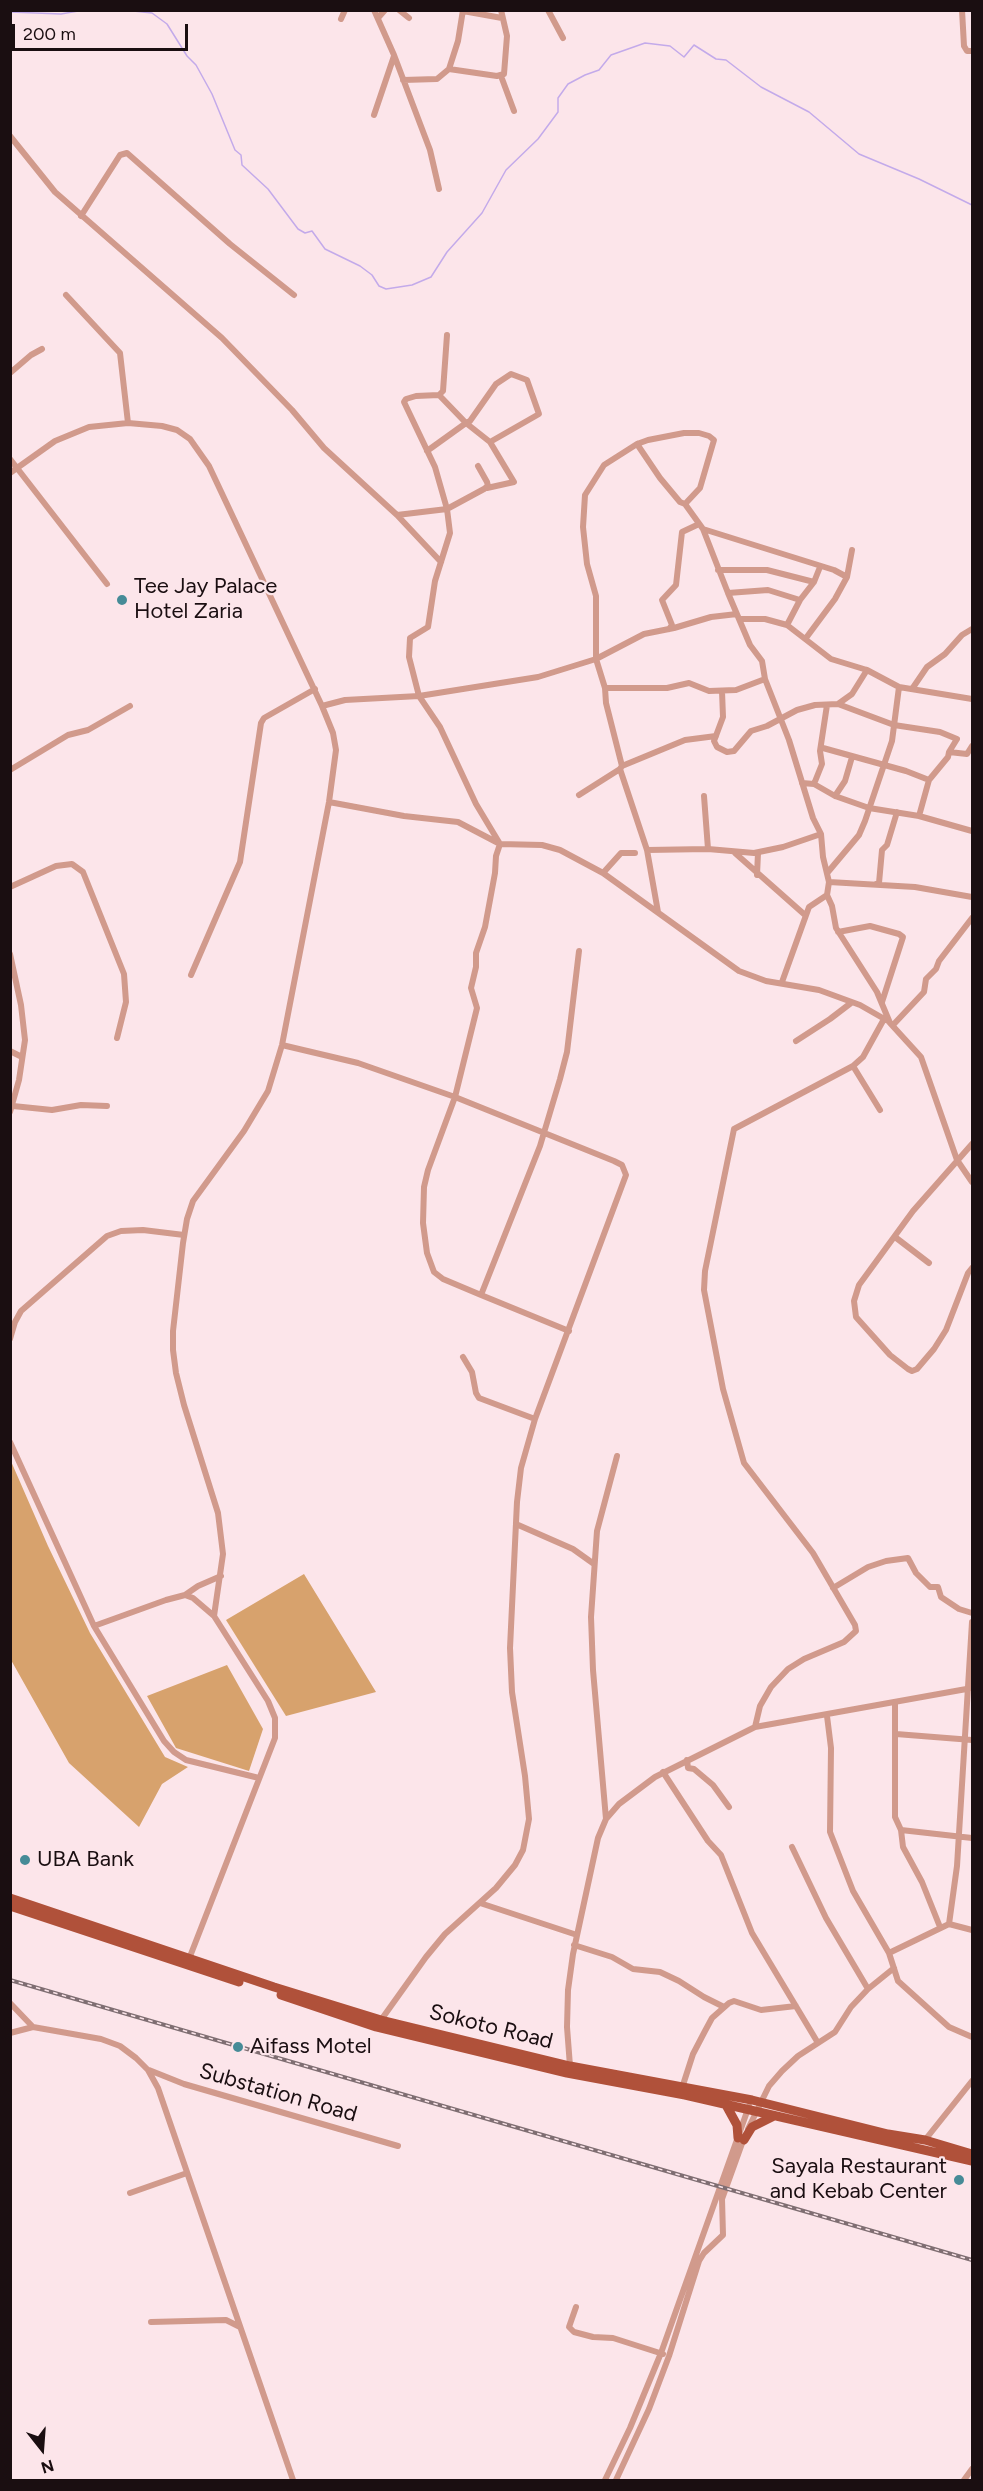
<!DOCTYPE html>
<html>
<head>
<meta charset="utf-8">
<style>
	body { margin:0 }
	#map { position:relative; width:983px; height:2491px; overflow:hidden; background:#fce5ea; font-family:Figtree,sans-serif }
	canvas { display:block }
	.frame { position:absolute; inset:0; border:12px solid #1a0e11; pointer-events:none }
	.north { position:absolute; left:12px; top:2419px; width:60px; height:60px; -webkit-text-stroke:4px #fce5ea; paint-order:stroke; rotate:163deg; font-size:16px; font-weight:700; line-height:24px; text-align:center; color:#1a0e11 }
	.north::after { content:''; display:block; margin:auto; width:21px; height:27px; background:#1a0e11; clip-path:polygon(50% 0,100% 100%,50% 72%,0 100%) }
	.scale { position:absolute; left:12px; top:24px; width:176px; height:27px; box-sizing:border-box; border:3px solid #1a0e11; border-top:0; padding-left:8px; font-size:18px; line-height:21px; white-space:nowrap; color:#1a0e11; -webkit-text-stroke:4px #fce5ea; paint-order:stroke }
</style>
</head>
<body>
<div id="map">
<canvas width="983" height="2491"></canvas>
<div class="frame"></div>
<div class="north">N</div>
<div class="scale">200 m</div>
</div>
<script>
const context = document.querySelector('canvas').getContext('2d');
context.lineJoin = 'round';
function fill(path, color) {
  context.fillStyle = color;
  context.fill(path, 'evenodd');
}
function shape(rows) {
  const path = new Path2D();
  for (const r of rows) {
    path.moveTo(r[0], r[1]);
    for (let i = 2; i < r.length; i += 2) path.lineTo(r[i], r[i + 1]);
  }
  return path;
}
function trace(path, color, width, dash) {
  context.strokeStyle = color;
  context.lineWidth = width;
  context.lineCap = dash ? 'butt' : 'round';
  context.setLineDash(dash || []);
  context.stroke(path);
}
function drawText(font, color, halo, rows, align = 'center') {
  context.font = font + ' Figtree,sans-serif';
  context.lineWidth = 4.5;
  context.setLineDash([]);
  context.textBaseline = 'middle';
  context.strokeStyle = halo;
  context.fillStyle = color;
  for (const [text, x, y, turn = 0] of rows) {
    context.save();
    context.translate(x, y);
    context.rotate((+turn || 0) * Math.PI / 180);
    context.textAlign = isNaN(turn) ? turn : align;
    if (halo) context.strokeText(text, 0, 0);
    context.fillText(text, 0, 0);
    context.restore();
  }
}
const forest = shape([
	[10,1459,48,1546,90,1633,165,1757,188,1767,162,1784,139,1827,69,1763,11,1660],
	[304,1574,376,1692,286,1716,226,1620],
	[227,1665,263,1729,249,1771,176,1748,147,1696]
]);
const stream = shape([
	[124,10,152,13,167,24,187,56,196,65,212,94,235,150,241,155,242,165,268,189,298,229,305,233,312,231,325,249,360,266,372,275,379,286,386,289,412,285,431,277,447,252,482,213,506,170,538,139,558,112,558,98,568,84,585,75,599,70,611,55,645,43,670,46,684,57,694,45,716,59,726,60,761,87,809,112,859,154,919,179,972,205],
	[10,12,61,14,84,10]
]);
const street = shape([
	[374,10,394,55,430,150,439,189],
	[399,10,409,18],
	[548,10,563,38],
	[962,10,964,46,967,51,972,51],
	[463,11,502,18],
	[378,18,385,10],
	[341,19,345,10],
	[449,69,497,76,504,74,507,36,501,10],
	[501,76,514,111],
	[403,80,437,79,449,69,458,41,463,10],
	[374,115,394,56],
	[10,136,55,192,222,338,292,410,324,448,397,515,441,562],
	[81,216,120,155,127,153,230,244,294,295],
	[66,295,120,353,128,423],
	[447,335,443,391,439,395,416,396,406,399,404,402,435,467,447,509,450,533,435,581,428,627,410,638,409,657,419,696,440,727,476,804,500,844,496,856,495,873,485,927,476,953,476,967,471,988,477,1008,455,1097,428,1170,424,1187,423,1223,427,1253,434,1272,443,1279,481,1295],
	[10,373,31,355,42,349],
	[637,444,660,478,680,502,685,504,703,529,728,593,750,645,762,661,765,679,789,740,813,818,821,834,823,857,829,882,827,895,832,906,836,928,877,992,890,1023,921,1057,957,1160,972,1182],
	[427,451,466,423,490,442,539,414,527,380,511,374,496,384,470,421,466,423,439,395],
	[10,459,107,584],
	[10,473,55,441,89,427,128,423,162,426,177,430,190,439,209,466,322,706,333,733,336,750,329,802,282,1045,268,1091,244,1131,193,1201,187,1219,183,1243,173,1331,173,1350,176,1373,184,1405,218,1513,223,1554,214,1616],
	[487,488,514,482,490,442],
	[397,515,447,509,484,489,488,486,487,482,478,466],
	[703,529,834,570,847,577],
	[718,570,767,570,814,582],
	[728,593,768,590,800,600],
	[740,619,765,619,787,625,831,659,867,670,899,687,972,699],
	[787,625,800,600,814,582,820,567],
	[669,629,672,625,662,600,676,585,682,532,699,524],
	[806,638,835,599,847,577,852,550],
	[605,688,667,688,689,683,709,691,736,690,765,679],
	[912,689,927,667,945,654,962,635,972,629],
	[722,691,723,717,714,741,717,747,727,752,734,751,751,731,767,726,797,710,815,705,838,704,894,725,940,732,957,739,949,752],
	[838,704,852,694,867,670],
	[322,706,345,700,419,696,538,677,596,659,644,634,674,628,711,617,737,614],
	[823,748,906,771,929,780],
	[622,766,685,740,716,736],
	[10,770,68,735,88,730,130,706],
	[802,783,814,784,835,796,869,808,919,816,972,831],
	[814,784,822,764,820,751,827,705],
	[579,795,620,769],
	[704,796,708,849],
	[835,796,845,781,852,757],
	[329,802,404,816,458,822,500,844,542,845,560,850,603,873,739,971,766,981,819,990,860,1005,888,1021],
	[919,816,929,780,948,757,949,752,967,754,972,746],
	[647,850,708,849,754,853,783,847,821,834],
	[735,853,805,915],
	[828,872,859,835,865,821,892,741,899,687],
	[603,873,621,853,635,853],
	[757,875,758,853],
	[829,882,915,887,972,897],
	[876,884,879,883,882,850,887,845,897,812],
	[10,887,56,866,72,864,83,872,124,974,126,1002,117,1038],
	[658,912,647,850,620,769,622,766,606,703,605,688,596,659,596,596,587,564,583,527,585,495,604,465,637,444,648,440,684,433,699,433,709,436,714,440,700,488,685,504],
	[838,932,870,926,899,934,903,937,882,1002],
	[10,954,21,1005,25,1040,19,1080,10,1112],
	[191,975,240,862,261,723,264,718,315,689],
	[782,982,809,907,827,895],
	[893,1025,924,992,926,979,936,969,939,961,972,918],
	[796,1041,830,1019,851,1003],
	[282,1045,358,1063,455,1097,614,1161,622,1165,626,1175,535,1419,521,1468,517,1502,510,1648,512,1692,525,1776,529,1819,523,1850,515,1865,496,1888,445,1934,426,1957,381,2020],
	[10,1051,22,1057],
	[853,1066,880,1110],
	[13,1106,52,1110,81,1105,107,1106],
	[972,1144,913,1211,859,1285,854,1301,856,1317,890,1355,908,1369,912,1371,917,1369,934,1349,946,1330,968,1273,972,1268],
	[895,1237,929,1263],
	[569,1331,481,1295,540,1146,560,1079,567,1052,579,951],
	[10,1339,15,1322,21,1311,107,1236,121,1231,143,1230,184,1235],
	[463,1357,472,1372,476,1393,479,1398,535,1419],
	[10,1442,94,1626,164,1741,174,1752,186,1760,259,1778],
	[516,1524,573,1549,594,1564],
	[833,1588,868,1567,886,1561,908,1558,916,1573,930,1587,938,1587,941,1597,959,1609,972,1613],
	[185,1595,198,1586,221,1576],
	[94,1626,166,1600,185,1595,193,1598,214,1616,268,1701,275,1718,275,1738,189,1959],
	[895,1702,895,1817,901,1830,903,1847,922,1882,940,1927],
	[827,1716,831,1748,830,1832,853,1891,889,1953,898,1981,949,2027,972,2037],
	[755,1727,760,1706,771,1687,788,1669,804,1659,844,1642,856,1631,855,1625,813,1553,744,1463,723,1389,704,1290,705,1271,734,1129,853,1066,863,1057,884,1019],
	[896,1734,972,1740],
	[687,1760,688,1768,694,1769,713,1785,729,1807],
	[663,1772,708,1841,721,1855,752,1933,818,2043],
	[606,1819,593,1670,591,1617,597,1531,617,1456],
	[901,1830,972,1838],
	[792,1847,826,1918,868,1989],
	[480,1903,577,1935],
	[949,1924,957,1866,972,1622],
	[574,1945,612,1957,633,1969,660,1972,679,1981,704,1997,724,2007],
	[889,1953,949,1924,972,1930],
	[10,2003,33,2027],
	[10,2033,33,2027,101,2039,120,2046,136,2058,148,2070,158,2088,293,2480],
	[570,2066,567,2027,568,1990,573,1954,598,1838,606,1819,619,1804,655,1777,755,1727,972,1688],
	[149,2070,184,2084,398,2146],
	[682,2088,693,2054,705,2031,712,2018,729,2003,734,2001,761,2010,796,2006],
	[748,2129,769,2086,782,2071,798,2056,835,2032,851,2007,868,1989,894,1968],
	[925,2140,972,2081],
	[130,2193,187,2173],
	[576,2307,569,2327,574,2332,593,2337,613,2338,663,2354],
	[151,2322,226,2320,240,2327],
	[605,2480,630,2428,661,2353,749,2106],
	[616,2480,649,2409,669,2356,699,2261,704,2253,723,2235,722,2199,744,2138],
	[964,2480,972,2469]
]);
const primary = shape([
	[10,1898,274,1987,381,2020,570,2066,752,2100,888,2134,925,2140,972,2154],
	[10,1906,239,1982],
	[281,1995,376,2027,567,2073,685,2095,972,2161],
	[726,2105,737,2125,738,2138],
	[744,2140,752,2127,774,2116]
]);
const rail = shape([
	[10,1980,972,2260]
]);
const markers = [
	[122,600,6,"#468b97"],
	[25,1860,6,"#468b97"],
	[238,2047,6,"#468b97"],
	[959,2180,6,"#468b97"]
];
const poiNames = [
	["Tee Jay Palace",134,587],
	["Hotel Zaria",134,612],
	["UBA Bank",37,1860],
	["Aifass Motel",250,2047],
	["Sayala Restaurant",947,2167,"right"],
	["and Kebab Center",947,2192,"right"]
];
const streetNames = [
	["Sokoto Road",491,2027,14],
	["Substation Road",278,2093,16]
];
fill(forest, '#d7a26d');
trace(stream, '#c3aaea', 1.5);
trace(street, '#d19a8c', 6);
trace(primary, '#b0513a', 9);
trace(rail, '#7f6e72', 4);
trace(rail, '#fce5ea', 1.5, [4.5]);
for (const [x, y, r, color] of markers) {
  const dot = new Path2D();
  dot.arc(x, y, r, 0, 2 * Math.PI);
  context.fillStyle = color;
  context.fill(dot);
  trace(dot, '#fce5ea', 2);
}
drawText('22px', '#1a0e11', '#fce5ea', poiNames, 'left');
drawText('22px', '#1a0e11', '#fce5ea', streetNames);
</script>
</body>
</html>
